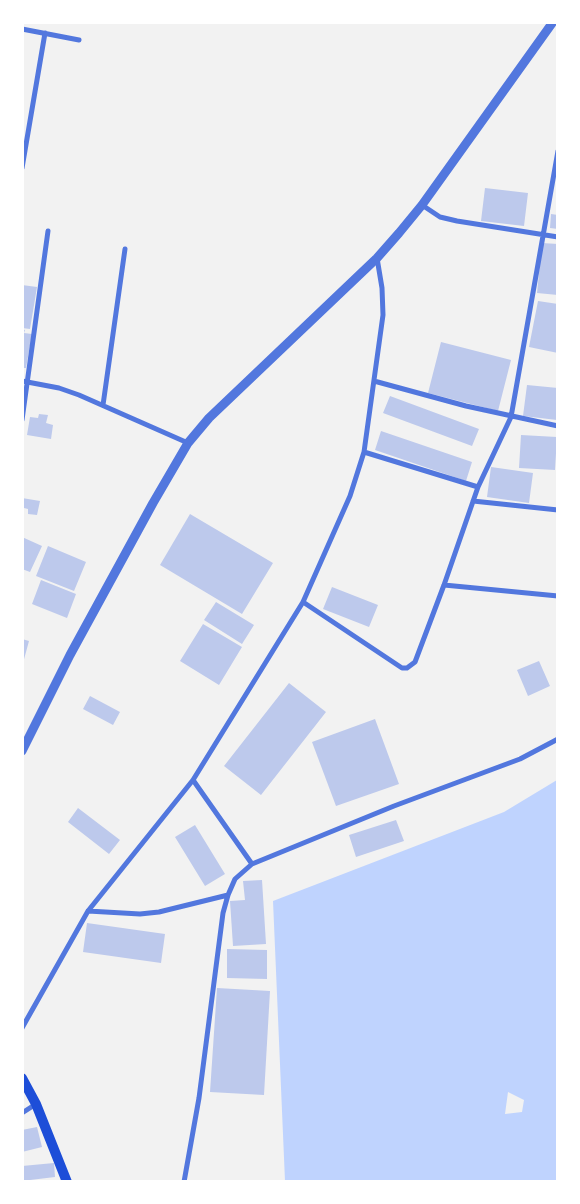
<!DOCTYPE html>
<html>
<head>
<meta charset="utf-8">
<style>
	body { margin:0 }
	#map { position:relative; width:580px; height:1204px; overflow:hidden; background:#f2f2f2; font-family:Ubuntu,sans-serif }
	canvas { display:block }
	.frame { position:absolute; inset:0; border:24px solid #fff; pointer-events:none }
</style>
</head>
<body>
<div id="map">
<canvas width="580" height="1204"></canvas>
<div class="frame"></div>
</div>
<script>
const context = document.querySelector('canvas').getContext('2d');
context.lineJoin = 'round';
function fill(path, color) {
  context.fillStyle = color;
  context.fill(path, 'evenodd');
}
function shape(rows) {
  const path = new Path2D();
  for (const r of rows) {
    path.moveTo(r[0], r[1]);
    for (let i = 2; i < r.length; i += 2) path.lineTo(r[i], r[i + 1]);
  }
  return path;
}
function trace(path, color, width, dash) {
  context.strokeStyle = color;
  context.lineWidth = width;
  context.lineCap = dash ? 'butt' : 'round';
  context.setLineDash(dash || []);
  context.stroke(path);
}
const water = shape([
	[557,780,557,1181,285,1181,273,901,504,812],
	[508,1092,524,1100,522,1112,505,1114]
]);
const building = shape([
	[485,188,528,193,524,226,481,221],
	[551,214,558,215,558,229,550,228],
	[542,243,558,244,558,295,537,293],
	[22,285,37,287,30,329,22,328],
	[538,301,558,304,558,353,529,347],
	[22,329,25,330,24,333,32,334,26,368,22,368],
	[441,342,511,360,498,411,428,393],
	[527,385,558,388,557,420,523,416],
	[390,396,479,429,472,446,383,413],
	[39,414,48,415,46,423,53,425,51,439,27,435,30,417,38,418],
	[381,431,472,462,466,481,375,450],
	[521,435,557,437,555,470,519,468],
	[491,467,533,473,529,503,487,497],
	[22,498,40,501,37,515,28,514,28,509,24,508,22,506],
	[190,514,273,563,242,614,160,565],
	[22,537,42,546,30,572,22,569],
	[48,546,86,562,74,591,36,576],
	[41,580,76,594,67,618,32,604],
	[332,587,378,605,369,627,323,609],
	[216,602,254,625,242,644,204,620],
	[203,624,242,647,219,685,180,661],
	[22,639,29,641,23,663,22,663],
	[539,661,550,686,528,696,517,670],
	[289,683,326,712,261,795,224,766],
	[90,696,120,712,113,725,83,709],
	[375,719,399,784,336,806,312,742],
	[78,808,120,840,109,854,68,822],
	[396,820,404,841,356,857,349,835],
	[195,825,225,874,205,886,175,837],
	[262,880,266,944,233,946,230,901,245,900,243,881],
	[87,923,165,934,161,963,83,952],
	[227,949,267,950,267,979,227,978],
	[217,988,270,991,264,1095,210,1092],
	[37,1127,42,1147,22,1152,22,1130],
	[54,1163,55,1177,22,1181,22,1166]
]);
const minor = shape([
	[22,29,79,40],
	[22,168,45,33],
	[422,205,440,217,457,221,558,237],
	[22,381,59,388,79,395,188,443],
	[374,381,466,406,558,426],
	[103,405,125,249],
	[22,420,48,231],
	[364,452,478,487],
	[473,501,558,510],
	[444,585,558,596],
	[303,602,402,668,407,668,415,662,444,585,478,487,511,417,558,151],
	[193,780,252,864],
	[88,911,140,914,159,912,228,895],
	[22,1028,88,911,193,780,303,602,350,496,364,452,383,315,382,288,377,258],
	[22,1113,36,1104],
	[184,1182,199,1098,223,913,228,895,235,879,252,864,394,806,520,759,558,739]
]);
const tertiary = shape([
	[22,751,70,655,153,503,188,443,209,418,377,258,399,233,422,205,553,22]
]);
const secondary = shape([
	[22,1078,36,1104,67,1182]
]);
fill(water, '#bfd3fe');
fill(building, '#bdc9ec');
trace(minor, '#5277de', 5);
trace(tertiary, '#5277de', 9);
trace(secondary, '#1d4ed8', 10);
</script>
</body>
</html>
